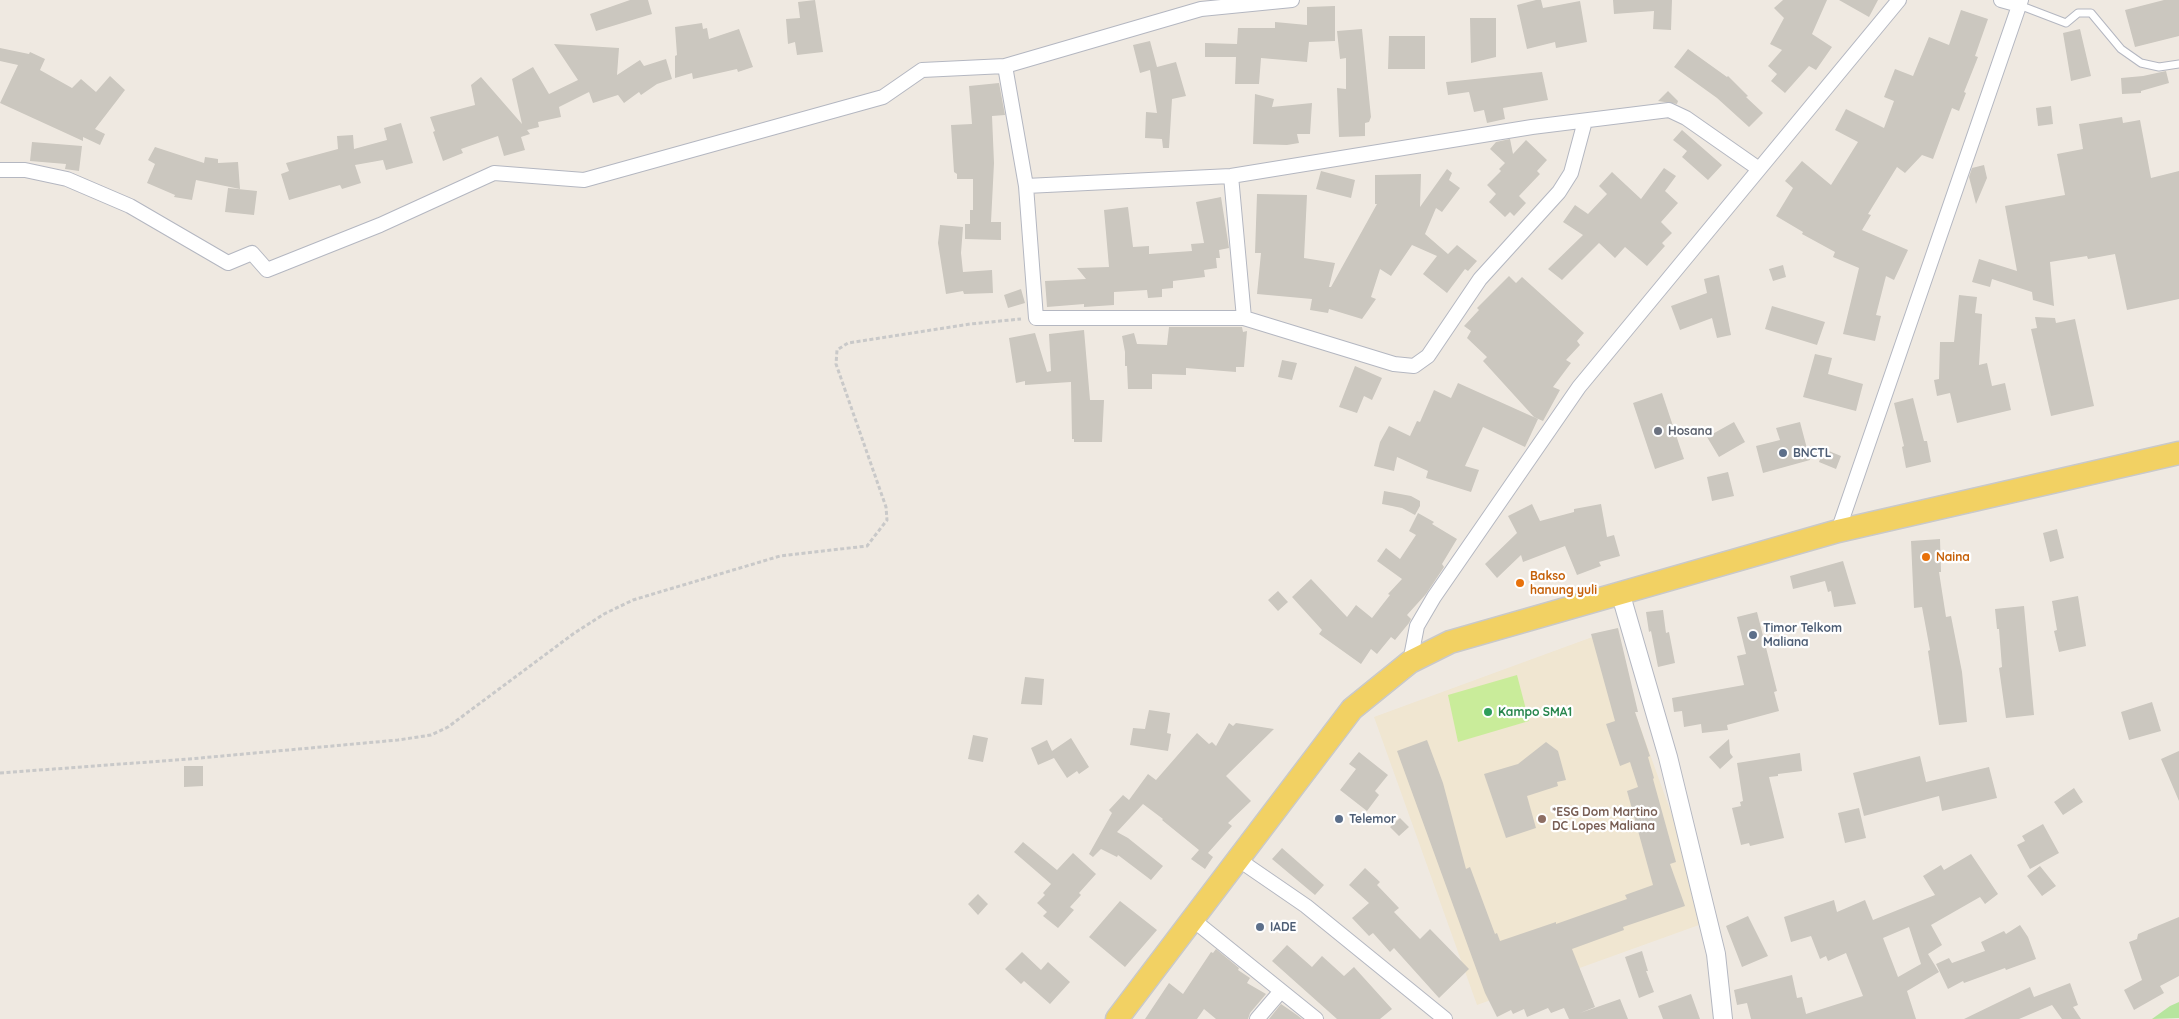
<!DOCTYPE html>
<html>
<head>
<meta charset="utf-8">
<style>
	body { margin:0 }
	canvas { display:block; background:#efe9e1 }
</style>
</head>
<body>
<canvas width="2179" height="1019"></canvas>
<script>
const context = document.querySelector('canvas').getContext('2d');
context.lineJoin = 'round';
function fill(path, color) {
  context.fillStyle = color;
  context.fill(path, 'evenodd');
}
function shape(rows) {
  const path = new Path2D();
  for (const r of rows) {
    path.moveTo(r[0], r[1]);
    for (let i = 2; i < r.length; i += 2) path.lineTo(r[i], r[i + 1]);
  }
  return path;
}
function trace(path, color, width, dash) {
  context.strokeStyle = color;
  context.lineWidth = width;
  context.lineCap = dash ? 'butt' : 'round';
  context.setLineDash(dash || []);
  context.stroke(path);
}
function drawText(font, color, halo, rows, align = 'center') {
  context.font = font + ' Quicksand,sans-serif';
  context.lineWidth = 4.5;
  context.setLineDash([]);
  context.textBaseline = 'middle';
  context.strokeStyle = halo;
  context.fillStyle = color;
  for (const [text, x, y, turn = 0] of rows) {
    context.save();
    context.translate(x, y);
    context.rotate((+turn || 0) * Math.PI / 180);
    context.textAlign = isNaN(turn) ? turn : align;
    if (halo) context.strokeText(text, 0, 0);
    context.fillText(text, 0, 0);
    context.restore();
  }
}
const education = shape([
	[1606,632,1710,921,1477,1005,1374,717]
]);
const green = shape([
	[2179,1002,2179,1018,2152,1019,2170,1006]
]);
const pitch = shape([
	[1517,675,1529,721,1458,742,1448,695]
]);
const building = shape([
	[630,0,648,0,652,14,596,31,590,14],
	[815,0,823,52,797,55,795,42,788,44,786,19,800,18,798,2],
	[1536,0,1541,0,1543,8,1580,1,1587,42,1556,48,1555,42,1527,49,1517,5],
	[1613,0,1672,0,1671,30,1653,29,1654,11,1614,14],
	[1783,0,1827,0,1812,34,1832,47,1816,70,1809,66,1785,93,1771,81,1777,74,1768,66,1782,50,1770,44,1784,18,1774,8],
	[1839,0,1878,0,1869,17],
	[2164,0,2179,0,2179,36,2135,47,2125,10],
	[1335,6,1335,41,1309,42,1307,62,1261,58,1259,84,1235,84,1236,57,1205,57,1205,43,1237,44,1238,28,1275,28,1275,22,1307,25,1307,7],
	[1961,10,1988,19,1975,56,1978,57,1964,92,1966,93,1959,111,1952,108,1933,159,1922,155,1905,173,1897,167,1868,214,1871,215,1862,230,1908,250,1894,280,1886,276,1876,315,1881,316,1875,341,1843,334,1859,268,1833,257,1835,252,1802,234,1803,232,1776,216,1793,188,1785,181,1802,161,1831,185,1858,142,1835,130,1846,109,1884,128,1894,101,1884,97,1895,69,1913,76,1929,37,1949,45],
	[1470,18,1496,18,1496,57,1471,63],
	[702,23,703,29,707,28,709,39,739,29,753,67,738,72,737,69,693,79,692,73,675,78,675,56,677,55,675,27],
	[1362,29,1371,117,1369,122,1365,123,1365,136,1339,137,1337,88,1346,89,1346,58,1340,59,1337,31],
	[2080,29,2091,76,2071,81,2063,33],
	[1389,36,1425,36,1425,69,1388,69],
	[1150,41,1157,67,1176,62,1186,96,1172,99,1169,148,1163,148,1162,139,1145,138,1146,112,1157,113,1150,70,1140,73,1133,45],
	[554,44,619,48,617,75,640,60,644,66,666,59,672,79,657,84,641,95,639,92,624,103,618,95,593,103,589,92,559,107,561,117,538,122,539,127,527,130,530,134,521,137,525,150,504,156,498,136,461,149,463,153,443,161,433,132,435,131,430,117,475,105,471,85,481,77,522,124,512,79,533,67,549,94,578,80],
	[0,48,29,54,30,52,45,59,40,70,72,88,81,79,96,92,110,76,125,90,95,129,105,134,100,145,83,137,83,141,0,103,18,65,0,61],
	[1688,49,1727,77,1728,76,1748,96,1746,97,1763,113,1749,127,1717,98,1674,67],
	[2166,71,2169,83,2141,91,2141,93,2122,94,2121,78,2143,76],
	[1542,72,1548,100,1503,108,1505,119,1487,123,1484,110,1474,112,1469,92,1448,95,1446,82],
	[999,83,1005,115,992,116,994,163,991,222,1001,222,1001,240,965,239,965,224,970,224,970,210,973,210,973,179,957,179,957,174,954,172,951,125,972,124,969,86],
	[1668,91,1678,101,1677,104,1658,101],
	[1255,94,1274,99,1272,107,1312,103,1310,134,1297,134,1299,143,1287,145,1253,144],
	[2051,106,2053,124,2038,126,2036,108],
	[2122,117,2123,123,2140,120,2151,178,2179,171,2179,299,2127,310,2115,254,2088,259,2087,256,2050,262,2054,306,2033,300,2032,292,1992,279,1990,287,1972,282,1979,259,2017,271,2005,206,2065,195,2057,154,2083,149,2079,124],
	[401,123,413,163,386,170,383,160,355,165,361,183,342,189,340,185,289,200,281,174,289,171,286,163,338,149,337,136,353,135,354,149,387,140,384,128],
	[1682,130,1722,165,1708,180,1682,157,1687,151,1673,140],
	[1510,139,1513,154,1526,140,1547,160,1537,171,1540,174,1519,196,1526,203,1514,216,1510,212,1505,217,1489,202,1496,194,1487,185,1501,171,1499,169,1505,163,1490,149,1496,142],
	[32,142,82,146,79,171,65,169,66,164,30,161],
	[155,147,204,163,205,157,218,159,218,163,238,162,240,189,196,180,192,200,174,197,175,195,147,183,155,164,148,160],
	[1984,165,1987,178,1976,204,1969,177,1972,168],
	[1664,168,1676,176,1665,191,1678,203,1661,222,1672,233,1662,243,1665,246,1647,266,1625,247,1615,258,1599,243,1562,280,1548,269,1583,235,1563,222,1575,205,1588,214,1607,194,1599,186,1612,172,1641,199],
	[1447,169,1452,173,1449,180,1460,188,1442,212,1436,208,1425,234,1448,254,1457,245,1477,261,1468,271,1465,269,1447,293,1423,274,1437,256,1412,245,1391,276,1380,269,1371,297,1376,299,1362,319,1329,309,1328,313,1310,310,1312,299,1257,294,1261,253,1255,253,1257,194,1307,195,1304,258,1335,263,1329,287,1331,287,1377,204,1375,204,1375,175,1421,174,1420,207],
	[1321,171,1355,180,1351,198,1316,189],
	[228,188,257,191,254,215,225,212],
	[1221,197,1229,248,1219,250,1220,258,1216,258,1217,268,1204,270,1205,277,1173,281,1173,288,1162,289,1162,297,1148,298,1147,290,1114,292,1114,305,1084,307,1084,304,1047,307,1045,281,1086,279,1077,268,1109,267,1104,210,1128,207,1133,247,1149,246,1149,254,1192,251,1191,244,1204,243,1196,202],
	[940,225,963,227,961,253,963,272,992,270,993,293,964,294,963,291,946,294,938,243],
	[1783,265,1786,277,1773,281,1769,269],
	[1719,275,1731,335,1717,338,1712,318,1680,330,1671,306,1707,293,1704,279],
	[1509,276,1516,283,1522,277,1584,333,1577,341,1580,345,1566,360,1571,363,1553,387,1560,390,1543,421,1534,417,1483,361,1487,357,1467,338,1471,331,1464,326,1479,310,1477,308],
	[1021,289,1025,303,1008,308,1004,295],
	[1959,295,1977,297,1975,313,1982,314,1979,365,1987,363,1992,386,2005,383,2011,410,1957,423,1950,393,1937,396,1934,380,1939,379,1940,342,1954,342],
	[1772,306,1825,322,1817,345,1765,329],
	[2035,317,2055,318,2056,323,2075,319,2094,406,2051,416,2031,329,2037,328],
	[1169,327,1242,327,1243,332,1247,331,1244,367,1236,367,1236,372,1186,368,1186,375,1152,374,1152,389,1128,389,1127,366,1125,366,1125,352,1122,336,1134,333,1137,344,1167,345],
	[1084,330,1090,400,1104,400,1102,442,1074,442,1074,439,1072,439,1071,382,1025,385,1025,381,1016,383,1009,338,1035,333,1047,372,1051,371,1049,334],
	[1815,354,1832,358,1828,374,1863,384,1856,411,1803,397],
	[1282,360,1297,363,1292,380,1278,377],
	[1355,366,1382,378,1372,400,1364,396,1357,413,1339,407],
	[1458,383,1538,419,1525,447,1483,427,1465,466,1479,470,1471,492,1426,478,1428,471,1397,457,1394,471,1374,466,1380,442,1389,426,1410,436,1417,421,1420,422,1434,390,1451,398],
	[1662,393,1684,459,1655,469,1633,403],
	[1913,398,1924,441,1927,441,1931,462,1906,468,1902,447,1904,446,1894,403],
	[1734,422,1745,442,1719,457,1707,437],
	[1800,422,1810,460,1763,473,1756,446,1780,440,1776,428],
	[1824,449,1841,456,1836,469,1819,462],
	[1728,472,1734,496,1712,501,1707,477],
	[1384,491,1411,496,1420,501,1420,506,1415,515,1402,508,1382,504],
	[1532,504,1540,521,1574,512,1574,509,1601,504,1607,537,1614,535,1620,556,1599,562,1601,566,1577,575,1565,546,1523,562,1521,555,1497,578,1485,564,1517,533,1508,516],
	[1418,513,1434,522,1432,524,1457,539,1442,564,1444,567,1426,594,1407,615,1411,619,1409,623,1395,640,1391,637,1377,654,1371,649,1361,664,1319,634,1322,630,1292,597,1311,579,1347,617,1356,605,1372,618,1390,595,1388,594,1402,579,1377,561,1386,548,1400,559,1416,535,1409,531],
	[2057,529,2064,558,2050,562,2043,533],
	[1940,539,1941,572,1939,572,1946,617,1951,616,1962,672,1967,722,1939,725,1928,651,1930,650,1922,607,1914,608,1911,541],
	[1843,561,1856,604,1834,607,1831,591,1828,592,1825,581,1793,589,1790,576],
	[1278,591,1288,602,1278,611,1268,600],
	[2078,596,2086,646,2059,652,2054,631,2057,630,2052,601],
	[2024,606,2034,715,2006,718,1999,668,2002,667,1999,629,1997,629,1995,609],
	[1663,610,1666,633,1669,632,1675,663,1658,667,1651,631,1649,632,1646,612],
	[1757,612,1777,691,1774,692,1779,711,1727,725,1728,730,1702,733,1701,724,1684,727,1682,711,1674,712,1672,698,1744,685,1737,656,1746,654,1737,617],
	[1618,628,1638,712,1635,712,1650,756,1648,757,1654,778,1653,779,1676,862,1670,864,1685,906,1623,927,1624,930,1572,949,1595,1007,1580,1013,1620,999,1628,1019,1569,1019,1564,1008,1551,1013,1548,1008,1527,1017,1524,1009,1513,1014,1511,1010,1497,1017,1485,993,1397,751,1427,740,1443,783,1466,869,1470,867,1495,934,1497,933,1500,941,1556,922,1556,924,1627,899,1625,895,1653,885,1627,791,1638,787,1630,762,1620,766,1606,724,1615,721,1591,634],
	[1025,677,1044,679,1042,705,1021,704],
	[2152,702,2161,731,2129,740,2121,712],
	[1149,710,1170,713,1167,733,1171,734,1168,751,1130,745,1133,728,1145,729],
	[1229,723,1233,726,1236,723,1274,729,1226,776,1251,801,1228,823,1232,826,1208,853,1213,857,1205,869,1191,859,1199,850,1162,820,1163,819,1143,804,1117,832,1128,838,1163,866,1151,880,1118,855,1117,857,1101,849,1093,857,1089,854,1112,813,1109,810,1123,795,1129,800,1148,774,1156,780,1197,733,1209,744,1212,742,1216,746],
	[973,735,988,738,983,762,968,759],
	[1071,738,1089,767,1079,774,1077,771,1067,778,1054,758,1038,765,1031,748,1047,740,1052,751],
	[1729,739,1730,753,1733,757,1720,769,1709,757],
	[1546,742,1558,751,1566,780,1557,782,1558,786,1527,796,1536,828,1506,838,1484,774,1518,764],
	[2179,751,2179,801,2161,759],
	[1359,752,1388,775,1375,791,1379,795,1367,811,1340,790,1356,769,1349,764],
	[1800,753,1802,771,1778,774,1778,776,1769,777,1784,838,1750,846,1749,843,1741,845,1732,808,1741,806,1740,802,1743,801,1737,763],
	[1920,756,1926,782,1989,767,1997,798,1942,811,1939,796,1864,816,1853,773],
	[184,766,203,766,203,786,184,787],
	[2074,788,2083,802,2063,815,2054,802],
	[1859,808,1866,838,1845,843,1838,813],
	[1400,818,1409,827,1399,836,1390,827],
	[2043,824,2059,853,2030,869,2017,845,2025,841,2022,836],
	[1023,842,1057,870,1073,853,1096,874,1079,893,1081,895,1070,907,1074,910,1058,928,1043,916,1047,912,1037,903,1045,895,1043,893,1051,884,1014,852],
	[1282,848,1324,885,1315,895,1272,859],
	[1971,854,1998,894,1985,904,1980,897,1931,925,1942,945,1928,954,1939,972,1907,991,1916,1019,1751,1019,1747,1003,1737,1005,1734,990,1792,975,1797,998,1802,997,1806,1014,1863,996,1846,953,1828,961,1826,956,1820,959,1811,936,1791,942,1784,917,1834,900,1837,912,1865,900,1873,920,1935,895,1923,876,1941,865,1944,870],
	[1909,927,1921,964,1898,977,1883,938],
	[2040,866,2056,886,2042,896,2027,876],
	[1365,868,1380,882,1377,885,1399,908,1394,912,1420,939,1430,929,1469,969,1439,998,1394,948,1390,952,1373,933,1369,936,1352,918,1369,903,1349,885],
	[978,894,988,904,978,915,968,904],
	[1120,901,1157,930,1125,967,1089,937],
	[1748,916,1768,956,1742,967,1726,926],
	[2179,917,2179,976,2160,986,2164,993,2134,1010,2124,990,2142,980,2129,942,2137,939,2138,934],
	[2020,925,2028,937,2036,959,2006,970,2005,968,1964,983,1963,981,1948,989,1936,964,1949,958,1952,963,1985,951,1981,942,2004,931,2006,934],
	[1287,945,1312,967,1322,956,1344,976,1354,967,1392,1009,1380,1019,1337,1019,1272,961],
	[1216,949,1239,968,1238,970,1250,978,1247,983,1266,994,1250,1013,1248,1019,1216,1019,1204,1009,1197,1019,1145,1019,1169,983,1183,994,1211,952,1213,953],
	[1642,951,1648,971,1646,971,1654,992,1639,998,1625,957],
	[1022,952,1041,970,1048,962,1070,982,1050,1004,1024,981,1021,984,1005,969],
	[2070,983,2078,1005,2073,1007,2081,1019,2062,1019,2052,1005,2019,1019,1964,1019,2030,987,2034,997],
	[1691,994,1700,1019,1663,1019,1658,1006],
	[1281,1004,1297,1015,1302,1019,1269,1019]
]);
const path = shape([
	[0,773,189,759,398,740,431,735,448,727,573,634,604,614,633,600,780,556,867,546,887,520,886,507,836,364,837,350,848,343,970,324,1021,319]
]);
const service = shape([
	[2019,5,2066,23,2078,13,2091,13,2121,49,2141,63,2159,67,2179,64]
]);
const minor = shape([
	[2001,0,2019,5],
	[1005,66,1026,186,1036,318,1244,318,1394,364,1414,366,1428,356,1480,279,1559,192,1571,173,1585,121],
	[0,170,25,170,67,179,130,206,228,263,252,253,267,270,380,225,494,173,584,180,883,97,922,70,1005,66,1201,9,1292,0],
	[1231,176,1244,318],
	[1026,186,1231,176,1532,127,1669,110,1686,118,1759,169],
	[1838,531,2021,0],
	[1410,662,1417,626,1434,597,1579,387,1899,0],
	[1239,860,1306,906,1445,1019],
	[1192,919,1316,1019],
	[1257,1019,1281,991]
]);
const tertiary = shape([
	[1620,592,1668,757,1716,954,1723,1019]
]);
const primary = shape([
	[1117,1019,1352,709,1410,662,1450,642,1838,531,2179,453]
]);
const markers = [
	[1658,431,5,"#6b7280"],
	[1783,453,5,"#5c6f8a"],
	[1926,557,5,"#e8710a"],
	[1520,583,5,"#e8710a"],
	[1753,635,5,"#5c6f8a"],
	[1488,712,5,"#2e9e5b"],
	[1339,819,5,"#5c6f8a"],
	[1542,819,5,"#8d6e63"],
	[1260,927,5,"#5c6f8a"]
];
const worshipNames = [
	["Hosana",1668,431]
];
const serviceNames = [
	["BNCTL",1793,453],
	["Timor Telkom",1763,628],
	["Maliana",1763,642],
	["Telemor",1349,819],
	["IADE",1270,927]
];
const foodNames = [
	["Naina",1936,557],
	["Bakso",1530,576],
	["hanung yuli",1530,590]
];
const leisureNames = [
	["Kampo SMA1",1498,712]
];
const educationNames = [
	["*ESG Dom Martino",1552,812],
	["DC Lopes Maliana",1552,826]
];
fill(education, '#f0e6d1');
fill(green, '#b6e59e');
fill(pitch, '#c9ec9a');
fill(building, '#cbc7bf');
trace(service, '#b4b7c1', 9);
trace(minor, '#b4b7c1', 16);
trace(tertiary, '#b4b7c1', 20);
trace(primary, '#c9c9c9', 25);
trace(path, '#c9c9c9', 3, [4, 2.5]);
trace(service, '#fff', 7);
trace(minor, '#fff', 14);
trace(tertiary, '#fff', 18);
trace(primary, '#f2d163', 22);
for (const [x, y, r, color] of markers) {
  const dot = new Path2D();
  dot.arc(x, y, r, 0, 2 * Math.PI);
  context.fillStyle = color;
  context.fill(dot);
  trace(dot, '#fff', 2);
}
drawText('bold 12px', '#5b616d', '#fff', worshipNames, 'left');
drawText('bold 12px', '#4e5e75', '#fff', serviceNames, 'left');
drawText('bold 12px', '#c56008', '#fff', foodNames, 'left');
drawText('bold 12px', '#27864d', '#fff', leisureNames, 'left');
drawText('bold 12px', '#785e54', '#fff', educationNames, 'left');
</script>
</body>
</html>
